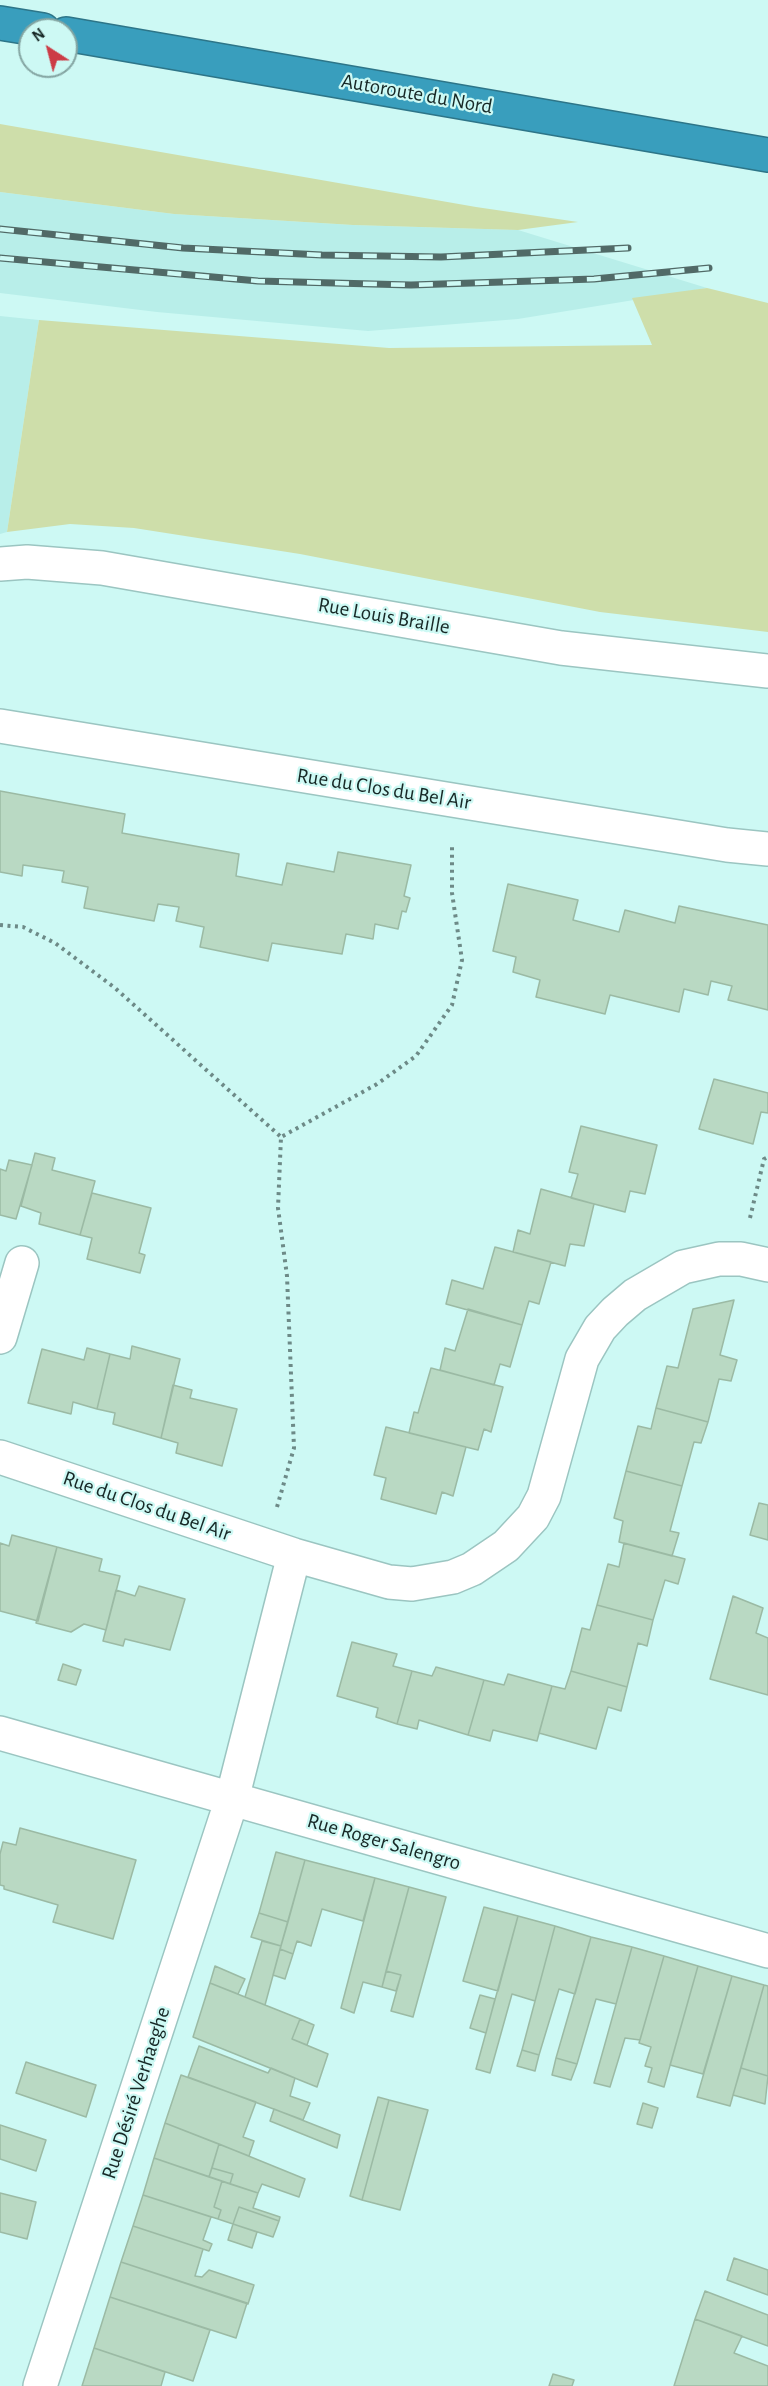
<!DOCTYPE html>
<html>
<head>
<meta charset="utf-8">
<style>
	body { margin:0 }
	#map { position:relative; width:768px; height:2386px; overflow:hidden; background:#cdf9f4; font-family:"Alegreya Sans",sans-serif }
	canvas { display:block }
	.north { position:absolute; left:18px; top:18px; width:60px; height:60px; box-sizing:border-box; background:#cdf9f4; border:2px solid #84a5a2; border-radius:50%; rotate:324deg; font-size:16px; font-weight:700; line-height:24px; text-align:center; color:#172826 }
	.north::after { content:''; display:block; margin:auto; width:21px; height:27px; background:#cc3c46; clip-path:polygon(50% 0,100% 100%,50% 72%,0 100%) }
</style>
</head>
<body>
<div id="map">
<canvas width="768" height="2386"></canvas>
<div class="north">N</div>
</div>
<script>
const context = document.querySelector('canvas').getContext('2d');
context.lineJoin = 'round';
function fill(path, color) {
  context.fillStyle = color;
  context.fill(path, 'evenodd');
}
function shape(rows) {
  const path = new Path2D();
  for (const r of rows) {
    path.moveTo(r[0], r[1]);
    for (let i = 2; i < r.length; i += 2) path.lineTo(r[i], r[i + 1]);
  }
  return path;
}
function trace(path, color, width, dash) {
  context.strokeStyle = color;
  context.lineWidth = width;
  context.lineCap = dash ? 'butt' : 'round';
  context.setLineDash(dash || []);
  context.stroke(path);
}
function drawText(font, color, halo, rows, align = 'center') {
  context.font = font + ' "Alegreya Sans",sans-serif';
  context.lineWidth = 4.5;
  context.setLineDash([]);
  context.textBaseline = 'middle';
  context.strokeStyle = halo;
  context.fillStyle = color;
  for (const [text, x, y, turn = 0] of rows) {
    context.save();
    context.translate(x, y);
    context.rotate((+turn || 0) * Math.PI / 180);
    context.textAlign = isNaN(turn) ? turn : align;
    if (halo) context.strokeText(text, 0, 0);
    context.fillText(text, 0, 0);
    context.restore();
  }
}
const built = shape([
	[0,192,174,214,353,225,518,230,707,288,518,319,368,331,157,312,0,293],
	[0,316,39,320,7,532,0,534]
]);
const green = shape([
	[0,124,476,207,578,222,518,230,353,225,174,214,0,192],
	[707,288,768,303,768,632,600,612,300,554,134,528,70,524,7,532,39,320,389,348,652,345,632,298]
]);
const building = shape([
	[0,791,125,814,122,833,239,854,236,876,282,885,287,863,334,872,338,852,411,865,404,896,410,898,406,912,402,911,398,929,375,924,373,939,346,934,342,954,272,943,268,961,200,947,204,927,176,921,179,907,158,904,154,921,84,908,88,887,62,882,64,871,23,865,22,876,0,872,0,791],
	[508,884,578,900,573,920,619,932,625,910,675,923,679,906,768,925,768,1010,728,1000,732,986,711,981,708,995,684,989,679,1012,610,995,605,1014,536,997,540,980,513,972,516,957,493,951,508,884],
	[714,1079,768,1093,768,1113,761,1112,753,1144,699,1129,714,1079],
	[581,1126,657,1145,645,1194,630,1191,625,1212,571,1198,578,1174,569,1172,581,1126],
	[35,1153,55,1158,52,1170,95,1181,80,1235,39,1224,41,1213,21,1206,35,1153],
	[9,1160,32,1165,16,1219,0,1215,0,1169,6,1171,9,1160],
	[541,1189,594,1204,584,1246,570,1244,565,1266,513,1252,518,1230,530,1234,541,1189],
	[92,1193,151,1208,139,1253,145,1255,140,1273,87,1259,92,1238,80,1235,92,1193],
	[495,1247,551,1262,539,1304,529,1301,522,1325,446,1304,452,1280,483,1289,495,1247],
	[734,1300,720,1355,737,1360,731,1381,719,1379,708,1422,656,1408,667,1366,678,1368,693,1309,734,1300],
	[468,1309,522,1325,510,1367,500,1364,494,1385,440,1370,445,1348,455,1351,468,1309],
	[132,1346,180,1359,161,1438,113,1424,115,1413,97,1409,110,1354,130,1359,132,1346],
	[87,1348,110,1354,97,1409,73,1402,71,1414,28,1403,42,1349,84,1360,87,1348],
	[431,1368,503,1387,491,1432,484,1429,478,1450,409,1433,414,1412,418,1413,431,1368],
	[173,1385,192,1390,190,1398,237,1409,222,1466,176,1453,178,1443,161,1438,173,1385],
	[656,1408,708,1422,701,1443,694,1442,682,1486,626,1471,638,1426,651,1429,656,1408],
	[386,1427,466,1447,453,1496,442,1492,436,1514,381,1499,386,1478,374,1475,386,1427],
	[626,1471,682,1486,670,1531,679,1533,672,1556,619,1542,623,1521,614,1518,626,1471],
	[759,1503,768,1505,768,1540,750,1535,759,1503],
	[12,1535,57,1547,38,1621,0,1611,0,1543,9,1546,12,1535],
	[624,1543,685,1559,678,1584,665,1580,653,1620,597,1605,608,1564,619,1567,624,1543],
	[57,1547,102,1559,99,1571,120,1576,106,1630,84,1624,71,1632,36,1623,57,1547],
	[139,1586,185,1599,170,1650,125,1639,123,1646,103,1641,116,1590,135,1596,139,1586],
	[733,1596,763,1608,756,1633,768,1638,768,1695,710,1679,733,1596],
	[597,1605,653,1620,647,1646,638,1643,627,1687,571,1671,582,1628,590,1630,597,1605],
	[352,1642,397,1654,393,1666,412,1671,397,1724,376,1717,378,1708,337,1696,352,1642],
	[63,1664,81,1670,76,1685,58,1680,63,1664],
	[436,1667,484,1680,468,1735,419,1720,417,1729,397,1724,412,1671,432,1676,436,1667],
	[571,1671,627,1687,621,1711,608,1707,596,1749,539,1733,552,1686,565,1689,571,1671],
	[508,1674,552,1686,537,1741,493,1730,490,1741,468,1735,484,1680,504,1685,508,1674],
	[20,1828,136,1860,113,1939,53,1922,58,1905,4,1889,4,1886,0,1885,0,1854,3,1842,16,1845,20,1828],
	[276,1852,305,1860,288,1922,259,1913,276,1852],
	[305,1860,375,1878,363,1921,322,1909,311,1946,297,1941,293,1954,280,1949,305,1860],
	[375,1878,409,1887,382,1987,363,1982,354,2013,341,2008,375,1878],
	[409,1887,446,1897,413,2017,391,2011,401,1975,386,1971,409,1887],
	[484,1907,518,1916,498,1991,463,1981,484,1907],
	[259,1913,288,1922,281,1946,251,1937,259,1913],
	[518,1916,555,1926,535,2001,512,1994,490,2073,476,2069,518,1916],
	[555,1926,591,1937,575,1994,559,1989,539,2055,522,2050,555,1926],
	[591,1937,632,1947,616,2004,596,1999,577,2064,556,2058,591,1937],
	[262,1941,281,1946,265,2005,245,1997,262,1941],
	[632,1947,664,1956,640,2040,625,2038,610,2087,594,2083,632,1947],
	[280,1949,293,1954,285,1979,273,1975,280,1949],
	[664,1956,698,1966,664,2087,648,2082,652,2068,645,2066,651,2047,639,2043,664,1956],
	[215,1966,245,1979,238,1994,210,1983,215,1966],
	[698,1966,732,1976,703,2074,670,2065,698,1966],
	[386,1971,401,1975,396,1991,382,1987,386,1971],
	[732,1976,764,1985,730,2106,697,2097,732,1976],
	[210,1983,300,2019,292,2039,328,2054,317,2087,193,2037,210,1983],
	[764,1985,768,1986,768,2076,741,2068,764,1985],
	[480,1995,495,1999,486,2033,470,2028,480,1995],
	[300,2019,314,2025,307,2045,292,2039,300,2019],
	[199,2046,268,2073,271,2068,295,2078,290,2096,310,2103,303,2120,188,2077,199,2046],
	[522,2050,539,2055,535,2071,517,2066,522,2050],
	[556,2058,577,2064,571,2080,552,2075,556,2058],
	[26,2062,96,2085,86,2117,16,2093,26,2062],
	[741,2068,768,2076,765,2104,733,2095,741,2068],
	[181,2075,256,2102,243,2137,254,2141,249,2156,165,2123,181,2075],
	[378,2097,389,2100,362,2200,350,2196,378,2097],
	[389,2100,428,2110,400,2210,362,2200,389,2100],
	[643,2103,658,2108,652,2128,637,2124,643,2103],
	[274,2109,340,2135,337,2148,270,2121,274,2109],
	[165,2123,219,2144,209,2177,154,2158,165,2123],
	[0,2125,46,2140,36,2171,0,2159,0,2125],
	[219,2144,305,2179,299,2197,262,2184,258,2193,230,2184,233,2174,212,2168,219,2144],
	[154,2158,222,2181,214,2207,221,2210,218,2219,143,2195,154,2158],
	[212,2168,233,2174,230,2184,209,2177,212,2168],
	[222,2181,258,2193,253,2208,280,2217,279,2221,239,2207,233,2224,218,2219,221,2210,214,2207,222,2181],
	[0,2193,36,2202,27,2239,0,2232,0,2193],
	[143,2195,211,2217,203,2240,212,2244,209,2251,133,2226,143,2195],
	[239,2207,279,2221,273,2237,233,2224,239,2207],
	[233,2224,257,2232,252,2248,228,2240,233,2224],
	[133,2226,203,2249,195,2276,202,2277,209,2270,254,2285,248,2304,121,2262,133,2226],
	[734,2258,768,2270,768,2295,727,2280,734,2258],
	[121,2262,247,2303,236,2338,110,2297,121,2262],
	[705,2291,768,2315,768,2346,695,2319,705,2291],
	[110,2297,210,2330,193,2381,94,2348,110,2297],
	[695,2319,742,2336,734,2353,768,2366,768,2386,674,2386,695,2319],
	[94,2348,165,2372,161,2386,82,2386,94,2348],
	[553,2374,574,2380,572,2386,549,2386,553,2374]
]);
const path = shape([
	[0,925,23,927,55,943,115,988,281,1137],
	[750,1218,764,1159,768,1157],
	[277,1507,294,1448,287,1276,278,1208,281,1137,377,1084,416,1056,452,1005,462,960,452,893,452,843]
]);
const minor = shape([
	[0,564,27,562,102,568,561,648,768,671],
	[0,726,727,845,768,849],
	[0,1337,22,1263],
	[0,1457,294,1555,389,1582,412,1584,453,1577,472,1569,506,1546,533,1517,544,1496,582,1359,600,1328,615,1312,635,1295,683,1267,719,1259,741,1259,768,1265],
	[0,1733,768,1951],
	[40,2386,232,1799,294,1555]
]);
const highway = shape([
	[0,23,43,30],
	[66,34,768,155]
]);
const rail = shape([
	[0,229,183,248,322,255,441,257,628,248],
	[0,258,258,281,411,285,594,279,709,268]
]);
const streetNames = [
	["Autoroute du Nord",417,94,10],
	["Rue Louis Braille",384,616,10],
	["Rue du Clos du Bel Air",384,789,9],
	["Rue du Clos du Bel Air",147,1506,19],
	["Rue Roger Salengro",384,1842,16],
	["Rue Désiré Verhaeghe",136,2093,-72]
];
fill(built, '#b8eee9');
fill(green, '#cedeaa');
fill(building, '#b9d9c3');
trace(building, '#9bbaa4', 1.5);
trace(minor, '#9bc5c1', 36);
trace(highway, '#2d7588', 36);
trace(path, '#6d8a87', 4, [3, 4.5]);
trace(minor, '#fff', 33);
trace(highway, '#399ebd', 33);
trace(rail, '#516a67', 7);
trace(rail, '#cdf9f4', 4.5, [14]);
drawText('21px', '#172826', '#cdf9f4', streetNames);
</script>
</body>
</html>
